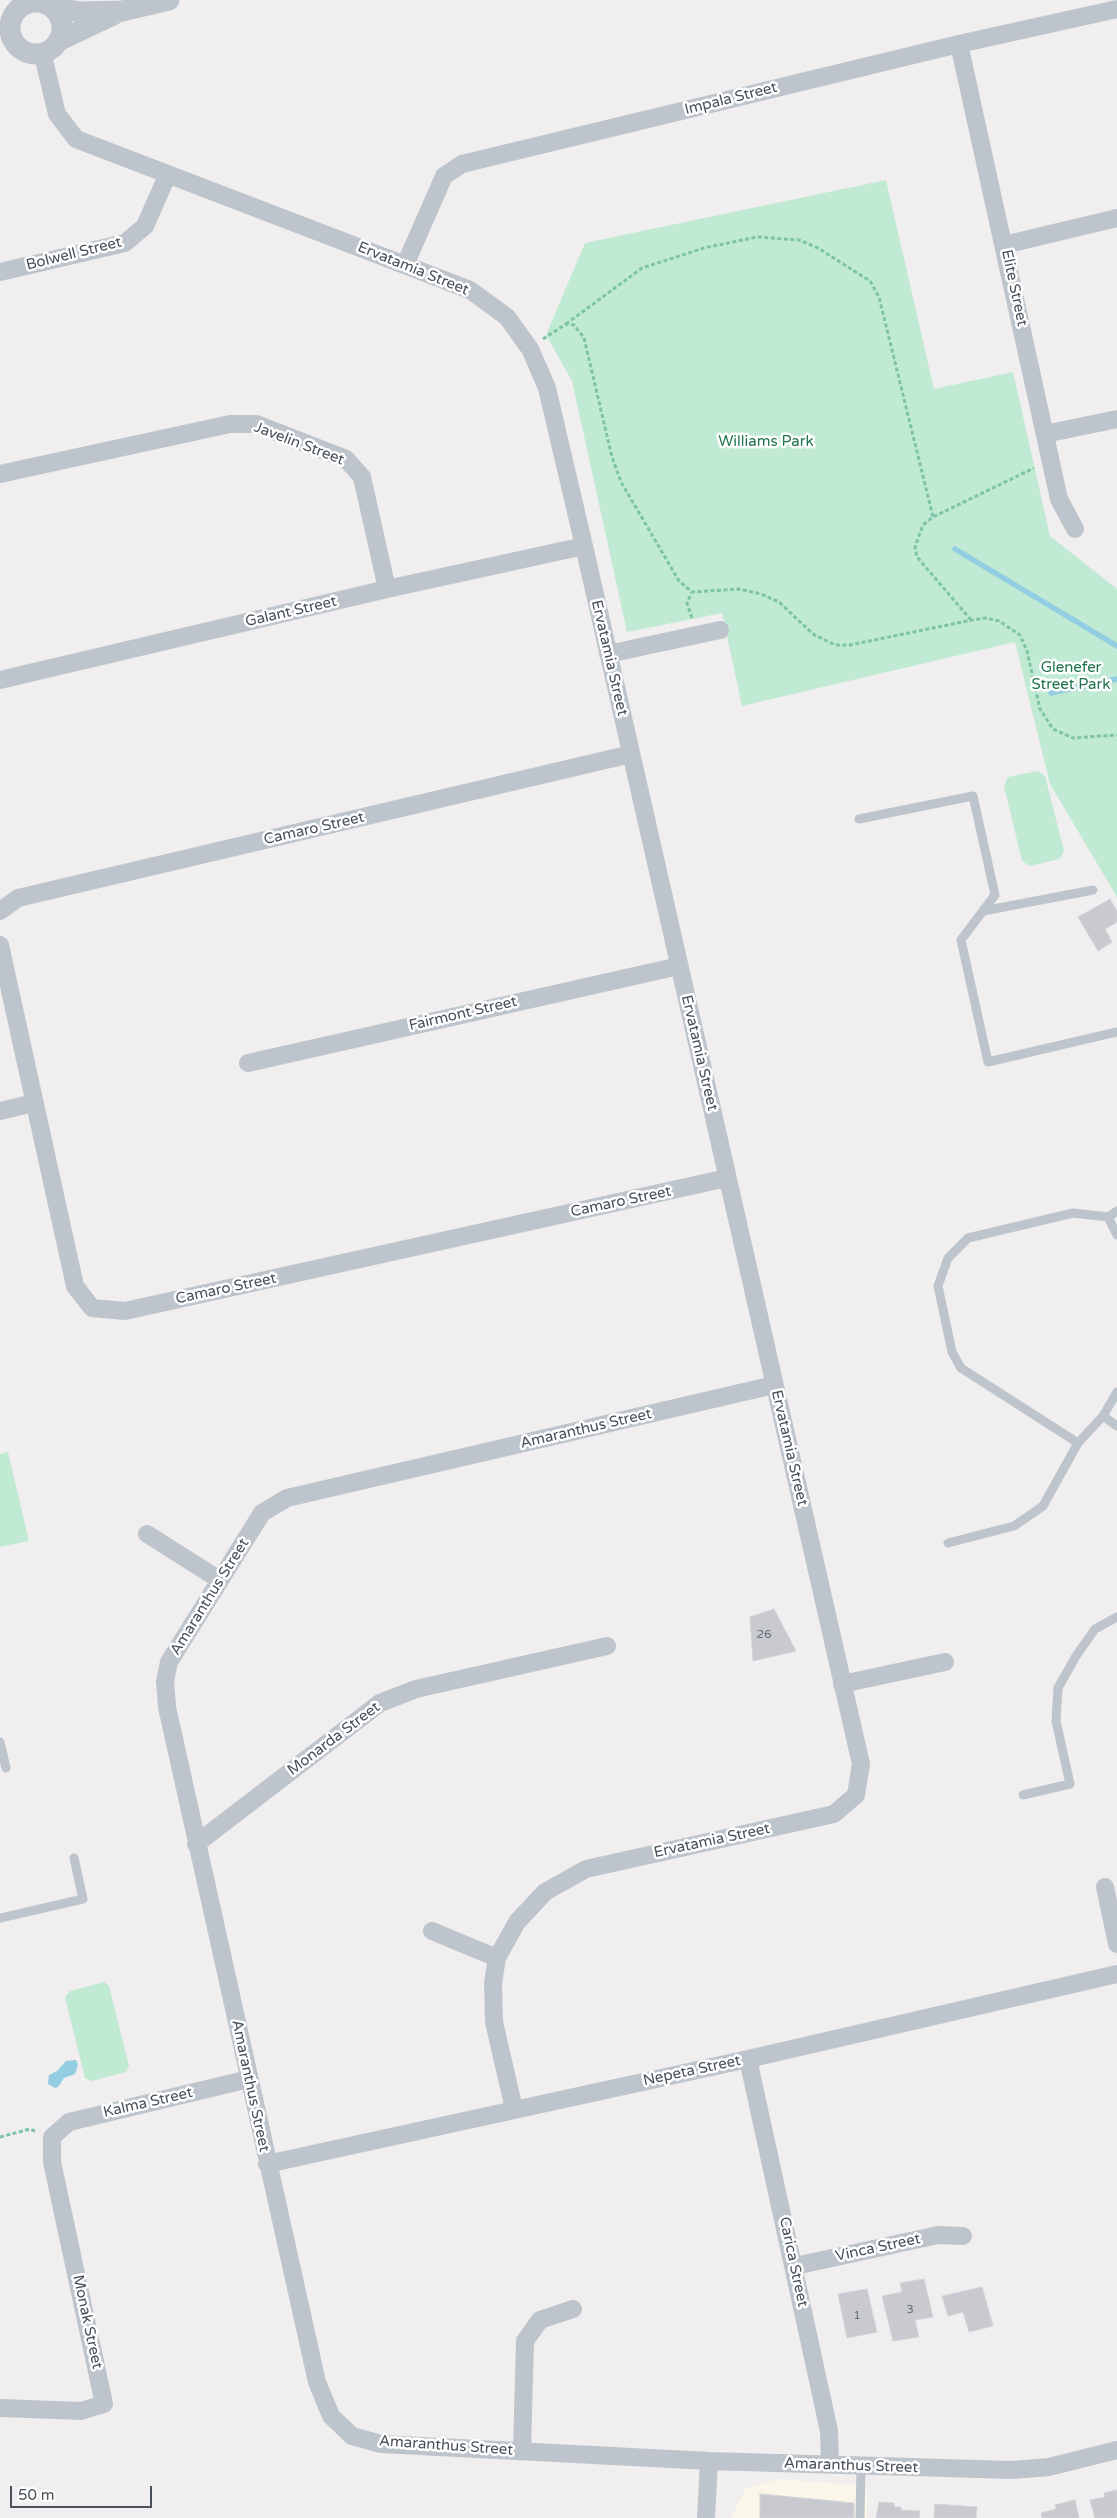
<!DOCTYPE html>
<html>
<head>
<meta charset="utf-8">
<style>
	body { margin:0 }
	#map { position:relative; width:1117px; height:2518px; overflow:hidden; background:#f0eeee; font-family:"Varela Round",sans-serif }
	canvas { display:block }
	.scale { position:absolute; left:10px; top:2486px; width:142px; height:22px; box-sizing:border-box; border:2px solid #485059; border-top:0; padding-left:6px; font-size:15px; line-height:18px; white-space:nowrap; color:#485059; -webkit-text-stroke:4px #fff; paint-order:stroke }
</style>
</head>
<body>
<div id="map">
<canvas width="1117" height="2518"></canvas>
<div class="scale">50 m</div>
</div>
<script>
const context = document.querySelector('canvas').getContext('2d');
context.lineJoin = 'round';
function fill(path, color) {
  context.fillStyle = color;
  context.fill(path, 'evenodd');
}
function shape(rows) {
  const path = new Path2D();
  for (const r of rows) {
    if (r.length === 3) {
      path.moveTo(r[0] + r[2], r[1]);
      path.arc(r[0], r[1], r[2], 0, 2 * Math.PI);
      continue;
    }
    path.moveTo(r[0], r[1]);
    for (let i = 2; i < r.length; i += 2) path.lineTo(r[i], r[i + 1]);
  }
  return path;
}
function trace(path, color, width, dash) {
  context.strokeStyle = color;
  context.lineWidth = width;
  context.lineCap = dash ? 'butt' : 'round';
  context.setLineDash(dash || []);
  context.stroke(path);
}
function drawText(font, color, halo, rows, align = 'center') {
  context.font = font + ' "Varela Round",sans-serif';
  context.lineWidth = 5;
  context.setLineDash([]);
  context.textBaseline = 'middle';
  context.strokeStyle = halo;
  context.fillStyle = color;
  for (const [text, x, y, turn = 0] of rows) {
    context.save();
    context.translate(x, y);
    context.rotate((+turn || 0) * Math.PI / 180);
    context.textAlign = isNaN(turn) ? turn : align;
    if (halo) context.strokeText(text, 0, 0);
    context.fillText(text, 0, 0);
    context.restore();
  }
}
const commercial = shape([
	[778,2479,867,2486,867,2518,854,2518,853,2503,761,2494,760,2518,731,2518,745,2489]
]);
const green = shape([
	[886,180,934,389,1013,372,1050,536,1117,589,1117,897,1050,784,1015,642,742,706,722,613,627,632,572,381,546,335,585,243],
	[1038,771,1045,776,1064,851,1060,859,1030,866,1022,861,1004,786,1008,777],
	[8,1452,29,1541,0,1547,0,1454],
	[104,1982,109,1986,129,2066,126,2072,92,2081,85,2078,65,1997,70,1991]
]);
const water = shape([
	[76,2060,78,2064,75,2074,64,2078,58,2087,55,2088,48,2084,49,2075,57,2071,66,2061]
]);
const stream = shape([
	[955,549,1117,646],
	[1051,693,1117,679]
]);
const building = shape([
	[1110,899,1117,911,1117,922,1105,929,1112,942,1098,951,1078,917,1110,899],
	[774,1609,796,1651,753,1661,750,1617,774,1609],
	[924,2279,933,2317,915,2320,919,2337,893,2341,882,2296,902,2292,900,2283,924,2279],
	[982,2287,993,2326,969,2332,963,2312,948,2316,942,2296,982,2287],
	[867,2289,877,2332,847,2338,838,2294,867,2289],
	[1117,2490,1117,2518,1095,2518,1090,2500,1105,2497,1104,2493,1117,2490],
	[760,2494,854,2503,854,2518,760,2518,760,2494],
	[1075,2500,1079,2518,1042,2518,1041,2513,1056,2509,1055,2505,1075,2500],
	[879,2502,894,2503,894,2507,901,2507,901,2510,920,2511,919,2518,876,2518,879,2502],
	[935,2504,977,2507,976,2518,934,2518,935,2504]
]);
const path = shape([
	[566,324,642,268,704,248,757,237,799,240,818,248,870,281,879,297,933,517],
	[543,339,566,324,574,325,584,338,612,457,621,482,679,581,692,592,739,589,761,594,779,602,813,634,835,645,850,645,972,620,986,618,999,621,1020,635,1027,651,1040,709,1053,729,1073,738,1117,735],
	[692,618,687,603,692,592],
	[971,620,917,557,915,547,923,525,933,517,1034,468],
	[0,2137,30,2129,37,2132]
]);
const service = shape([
	[859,819,973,796,995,895,961,940,988,1062,1117,1032],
	[983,911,1093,890],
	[1108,1217,1117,1235],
	[1103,1416,1117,1426],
	[1078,1443,961,1368,952,1352,938,1286,948,1258,968,1238,1073,1213,1108,1217,1117,1211],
	[948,1543,1014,1526,1043,1506,1078,1443,1103,1416,1117,1392],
	[0,1742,6,1768],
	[1023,1795,1070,1784,1056,1721,1058,1688,1076,1656,1095,1629,1117,1617],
	[0,1918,83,1899,74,1858],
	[860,2518,861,2467]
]);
const minor = shape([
	[30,0,31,2],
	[959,44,1059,499,1075,529],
	[42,52,57,114,76,139,470,290,507,317,530,349,547,388,584,546,861,1764,856,1795,834,1814,586,1869,545,1892,517,1922,497,1958,493,1983,494,2022,514,2109],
	[1004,245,1117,218],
	[405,265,444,176,462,164,959,44,1117,9],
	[0,272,125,243,145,226,168,174],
	[1045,434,1117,419],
	[0,474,230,424,256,424,346,459,362,477,387,589],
	[608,654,720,630],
	[0,680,387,589,584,546],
	[0,911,18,898,631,754],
	[0,945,75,1286,92,1308,125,1311,727,1178],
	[248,1063,679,966],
	[0,1111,34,1103],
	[774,1385,287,1498,262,1513,169,1662,165,1681,167,1707,317,2382,331,2416,352,2436,381,2444,709,2461,1012,2470,1049,2467,1117,2450],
	[147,1534,220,1580],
	[842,1684,945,1662],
	[196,1844,380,1703,416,1689,607,1646],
	[1105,1887,1117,1944],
	[432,1931,497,1958],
	[748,2059,829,2431,830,2465],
	[267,2164,748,2059,1117,1974],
	[795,2266,938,2235,963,2236],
	[0,2408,81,2411,104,2404,52,2162,52,2137,69,2122,249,2079],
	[522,2451,525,2341,540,2320,573,2309],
	[706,2518,709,2461]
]);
const tertiary = shape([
	[36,28,26],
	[51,7,80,12,122,11,169,0],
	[58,41,115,14]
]);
const numberNames = [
	["26",764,1635],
	["3",910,2310],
	["1",857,2316]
];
const streetNames = [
	["Impala Street",731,99,-14],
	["Bolwell Street",74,254,-14],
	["Ervatamia Street",413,269,22],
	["Elite Street",1014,288,78],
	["Javelin Street",299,444,21],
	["Galant Street",291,612,-13],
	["Ervatamia Street",609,658,77],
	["Camaro Street",314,829,-13],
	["Fairmont Street",463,1014,-13],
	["Ervatamia Street",699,1053,77],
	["Camaro Street",621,1202,-12],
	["Camaro Street",226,1289,-12],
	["Amaranthus Street",586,1429,-13],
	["Ervatamia Street",789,1448,77],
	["Amaranthus Street",210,1597,-58],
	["Monarda Street",334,1739,-37],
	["Ervatamia Street",712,1841,-12],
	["Nepeta Street",692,2071,-12],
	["Amaranthus Street",250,2086,78],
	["Kalma Street",148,2103,-13],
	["Vinca Street",878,2248,-12],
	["Carica Street",793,2262,78],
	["Monak Street",87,2322,78],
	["Amaranthus Street",446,2446,4],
	["Amaranthus Street",851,2466,2]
];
const parkNames = [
	["Williams Park",766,442],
	["Glenefer",1071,668],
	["Street Park",1071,685]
];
fill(commercial, '#faf6e9');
fill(green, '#c0ead3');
fill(water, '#92cde2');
trace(stream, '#92cde2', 5.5);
fill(building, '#c9cad0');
trace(building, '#d2d4d9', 1);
trace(path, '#7cc4a5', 3, [4, 2.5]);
trace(service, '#bec4cb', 9);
trace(minor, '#bec4cb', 18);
trace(tertiary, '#bec4cb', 21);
drawText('12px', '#686e77', null, numberNames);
drawText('15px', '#485059', '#fff', streetNames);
drawText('15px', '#20734e', '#fff', parkNames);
</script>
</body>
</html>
